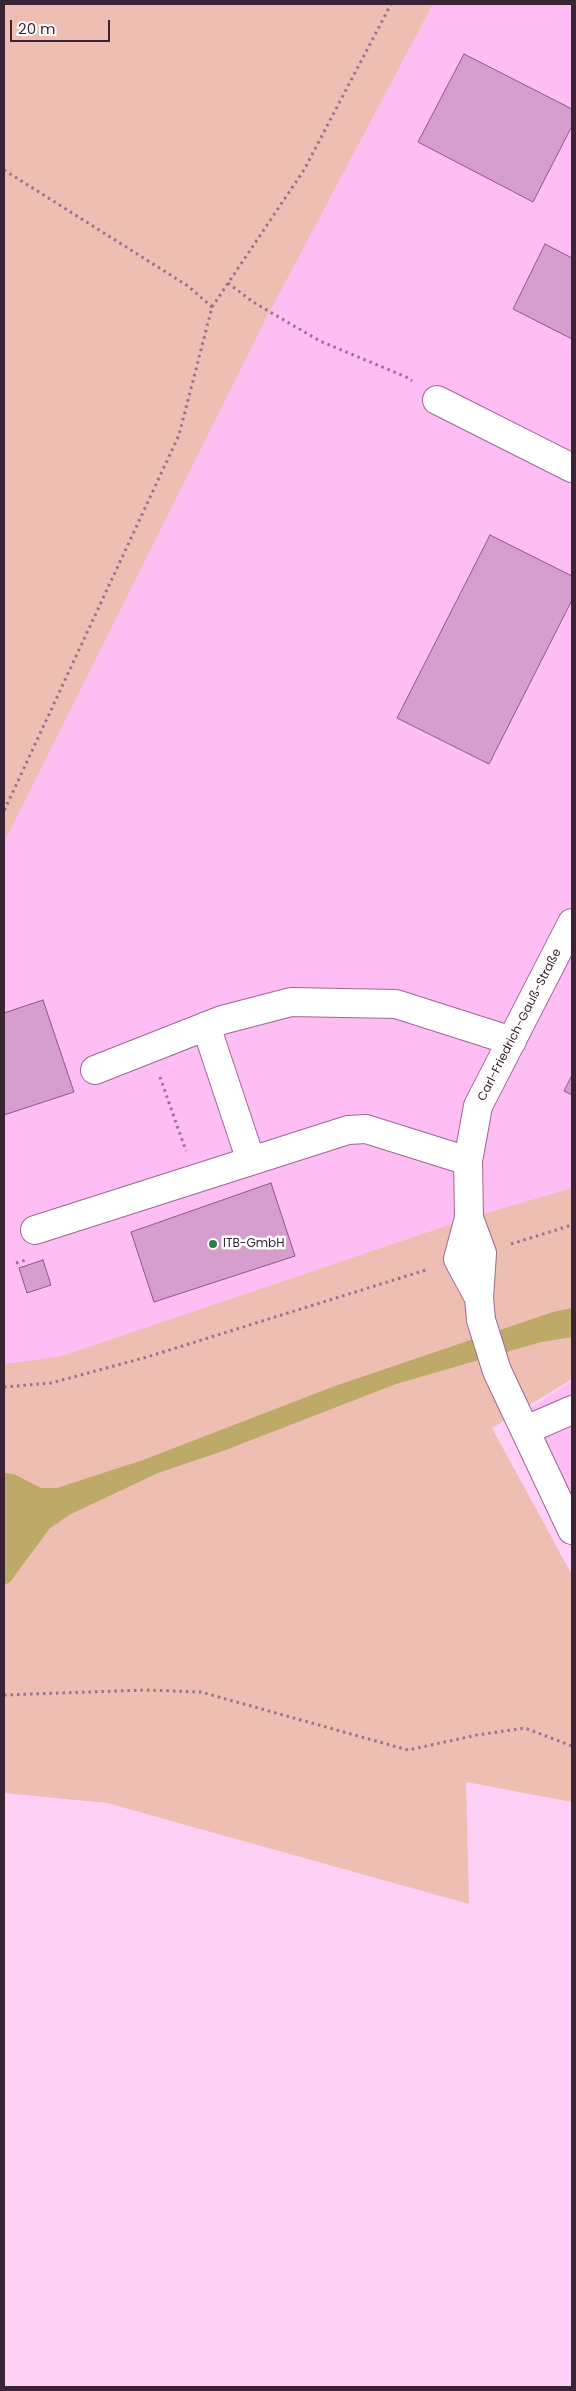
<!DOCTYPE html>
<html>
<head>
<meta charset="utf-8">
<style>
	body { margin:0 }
	#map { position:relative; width:576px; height:2391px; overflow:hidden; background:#ffd0f6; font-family:Poppins,sans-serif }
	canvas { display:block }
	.frame { position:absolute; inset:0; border:5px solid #392335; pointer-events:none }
	.scale { position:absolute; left:10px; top:20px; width:100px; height:22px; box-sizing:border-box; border:2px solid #392335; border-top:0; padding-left:6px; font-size:15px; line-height:18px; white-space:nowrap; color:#392335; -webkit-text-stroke:4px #fff; paint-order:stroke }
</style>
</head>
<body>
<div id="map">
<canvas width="576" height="2391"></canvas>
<div class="frame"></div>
<div class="scale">20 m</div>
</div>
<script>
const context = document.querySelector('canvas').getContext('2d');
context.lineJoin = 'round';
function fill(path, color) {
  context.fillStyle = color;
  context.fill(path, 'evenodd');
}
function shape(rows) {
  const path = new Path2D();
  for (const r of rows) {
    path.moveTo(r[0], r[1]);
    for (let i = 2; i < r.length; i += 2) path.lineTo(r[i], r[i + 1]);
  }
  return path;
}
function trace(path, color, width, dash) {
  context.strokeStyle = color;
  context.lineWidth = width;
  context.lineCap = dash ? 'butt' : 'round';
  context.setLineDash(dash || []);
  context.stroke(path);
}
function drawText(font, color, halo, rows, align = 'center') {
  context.font = font + ' Poppins,sans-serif';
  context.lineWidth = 5;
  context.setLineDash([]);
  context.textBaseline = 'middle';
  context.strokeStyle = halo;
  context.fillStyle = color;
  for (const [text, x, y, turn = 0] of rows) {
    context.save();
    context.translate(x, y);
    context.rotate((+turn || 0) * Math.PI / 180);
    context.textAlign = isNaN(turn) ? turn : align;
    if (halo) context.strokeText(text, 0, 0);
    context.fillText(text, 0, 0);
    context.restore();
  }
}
const built = shape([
	[433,4,572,4,572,1188,469,1218,62,1356,4,1364,4,843,268,315],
	[572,1381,572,1530,519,1416]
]);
const green = shape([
	[4,4,433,4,268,315,4,843],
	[572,1188,572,1379,492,1428,572,1575,572,1802,466,1782,469,1904,107,1803,4,1793,4,1364,62,1356,469,1218]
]);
const water = shape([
	[572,1308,572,1337,541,1342,396,1384,223,1451,158,1473,71,1514,50,1528,10,1582,4,1585,4,1473,14,1474,41,1488,57,1488,143,1460,335,1386,553,1312]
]);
const building = shape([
	[464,54,572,109,572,126,533,202,418,142,464,54],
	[545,244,572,258,572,339,513,309,545,244],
	[490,535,572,576,572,600,489,764,397,718,490,535],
	[43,1000,74,1092,4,1115,4,1013,43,1000],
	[572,1075,572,1095,564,1091,572,1075],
	[271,1183,295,1256,154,1302,131,1232,271,1183],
	[43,1260,51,1285,27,1293,19,1268,43,1260]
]);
const path = shape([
	[4,170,188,286,212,307,179,435,4,811],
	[228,283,253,302,320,341,406,377,412,381],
	[212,307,304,170,391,4],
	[160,1077,186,1151],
	[511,1244,572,1225],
	[16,1263,26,1260],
	[4,1387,51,1383,147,1357,429,1269],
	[4,1695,145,1690,201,1692,408,1750,477,1735,525,1728,572,1746]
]);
const minor = shape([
	[437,400,572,468],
	[206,1026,251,1161],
	[95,1070,222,1020,291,1002,396,1004,512,1041],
	[469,1218,482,1253,479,1298,481,1320,497,1371,572,1530],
	[35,1230,348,1130,366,1129,468,1161],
	[479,1298,458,1259,469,1218,468,1161,478,1106,572,923],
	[526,1430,572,1410]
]);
const markers = [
	[213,1244,5,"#2d7a49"]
];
const streetNames = [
	["Carl-Friedrich-Gauß-Straße",520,1025,-63]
];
const poiNames = [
	["ITB-GmbH",223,1244]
];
fill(built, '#febef3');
fill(green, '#eebeb3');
fill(water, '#bda968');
fill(building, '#d69ecc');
trace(building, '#8d5984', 1);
trace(minor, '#9c6793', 30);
trace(path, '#967490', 3, [2.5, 4]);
trace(minor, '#fff', 28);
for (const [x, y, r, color] of markers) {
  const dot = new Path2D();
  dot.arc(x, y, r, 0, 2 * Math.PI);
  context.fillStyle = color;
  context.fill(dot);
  trace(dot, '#fff', 2);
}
drawText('12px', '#392335', '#fff', streetNames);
drawText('12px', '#392335', '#fff', poiNames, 'left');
</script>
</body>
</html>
